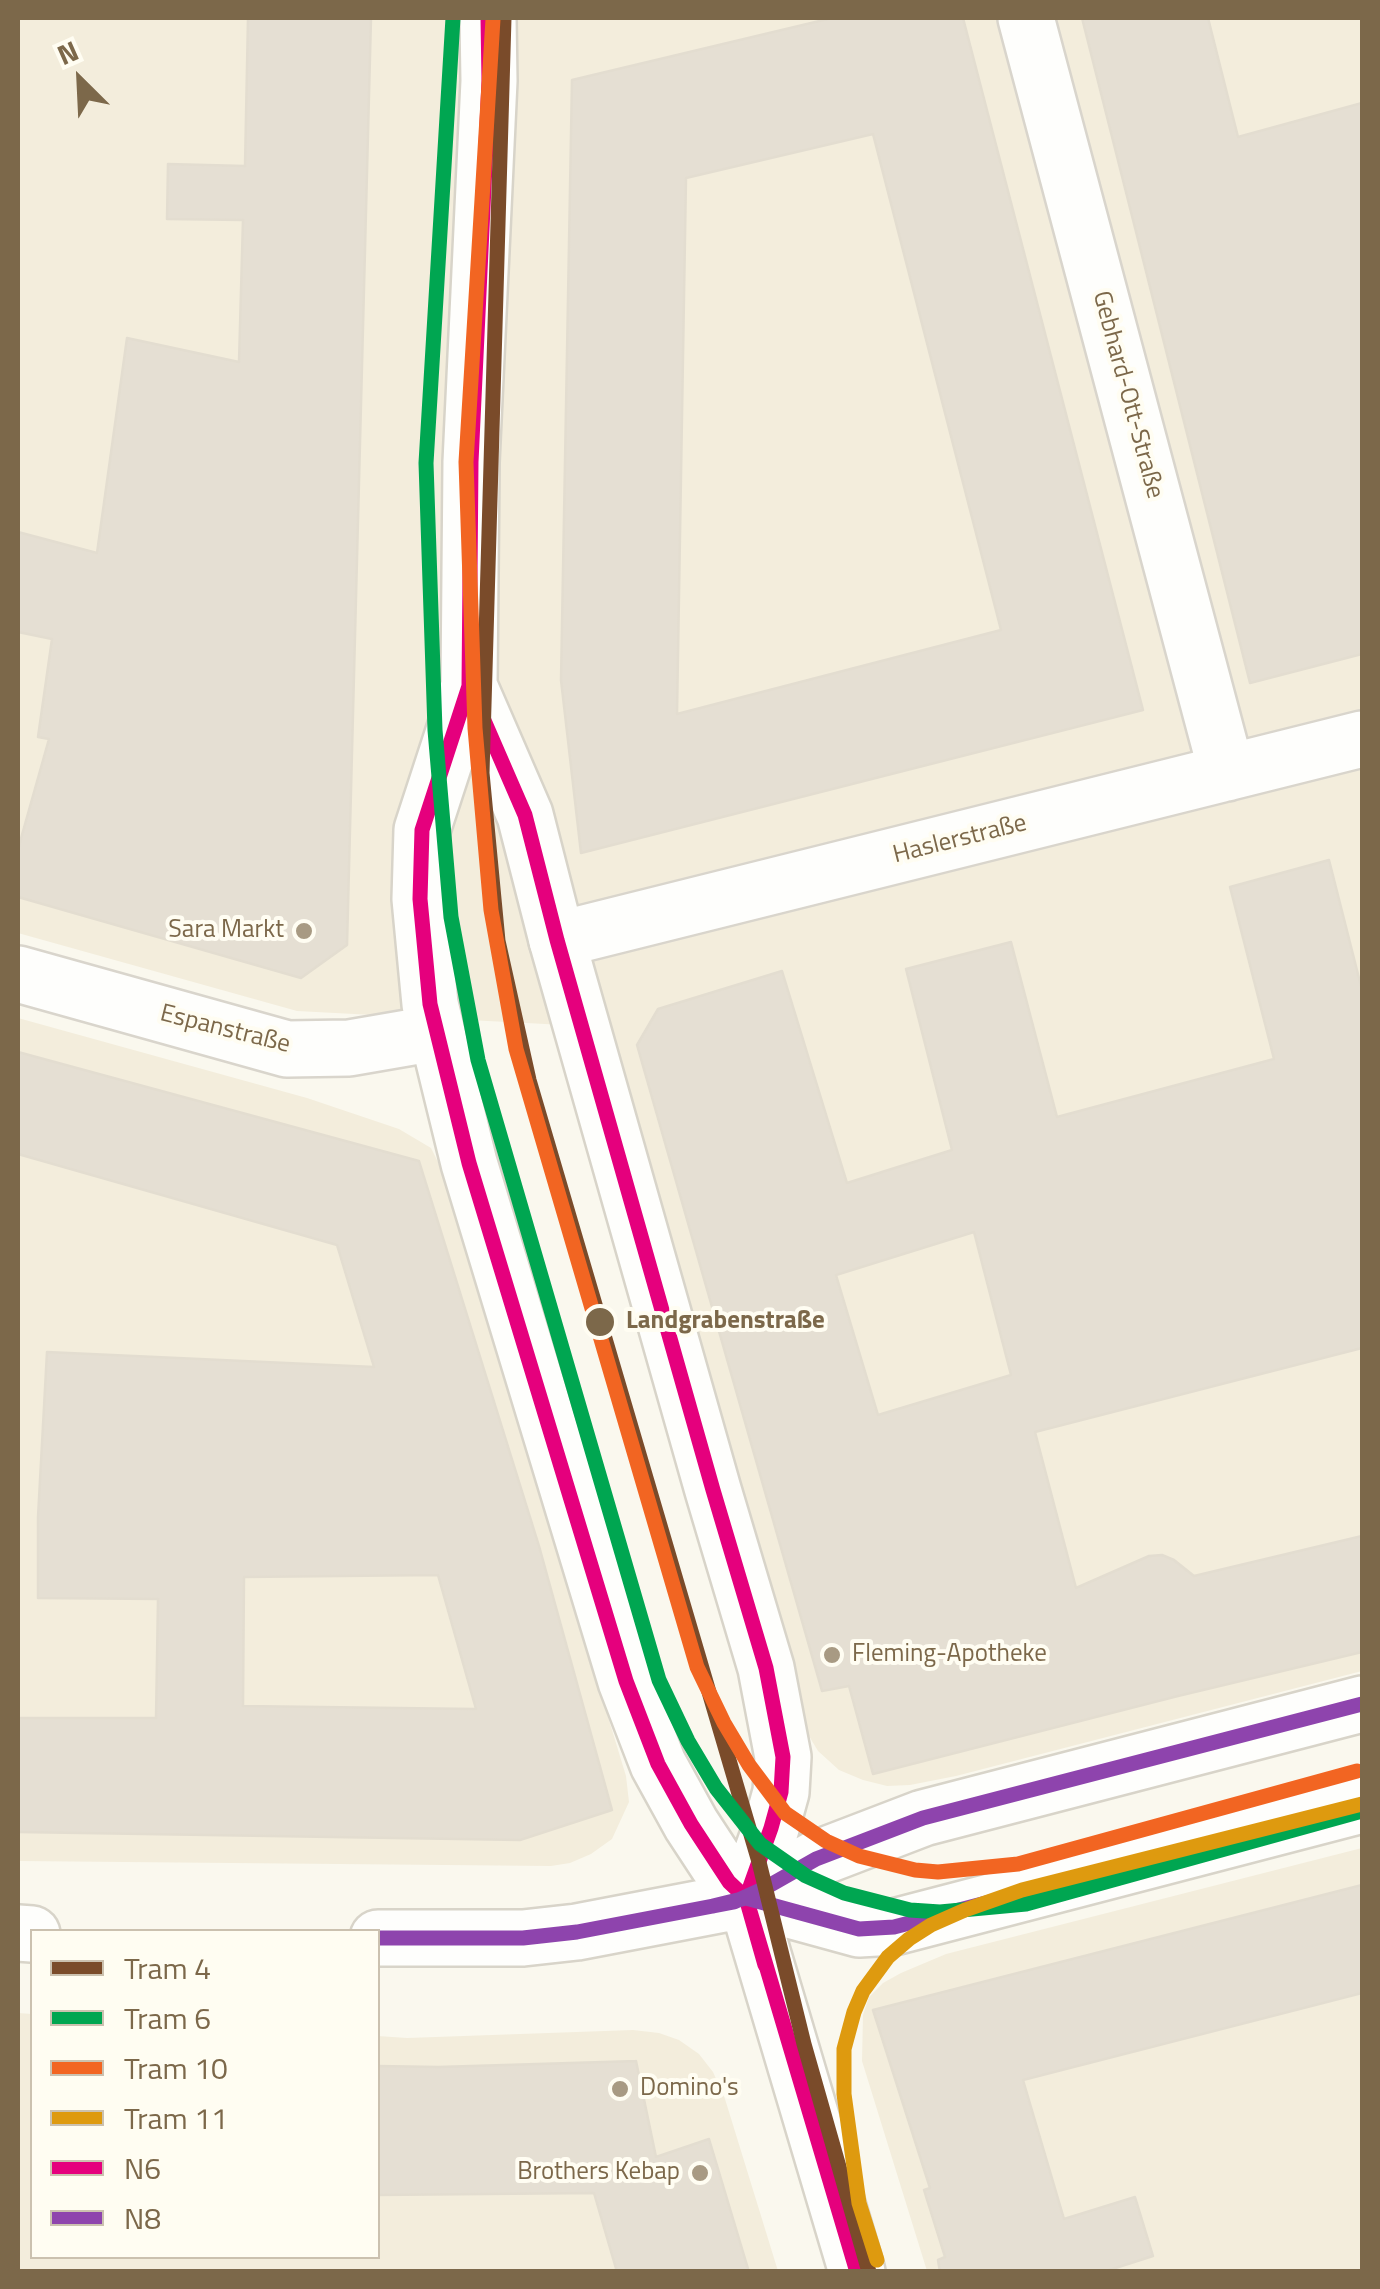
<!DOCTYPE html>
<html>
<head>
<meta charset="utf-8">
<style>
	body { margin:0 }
	#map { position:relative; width:1380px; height:2289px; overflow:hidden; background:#faf8ee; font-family:"Titillium Web",sans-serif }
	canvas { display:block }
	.frame { position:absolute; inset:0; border:20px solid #7c684a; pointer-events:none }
	.legend { position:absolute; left:30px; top:1929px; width:350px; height:330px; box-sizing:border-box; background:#fffdf2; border:2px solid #cbc1af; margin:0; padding:12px 18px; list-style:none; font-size:30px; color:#7c684a }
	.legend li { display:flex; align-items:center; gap:20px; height:50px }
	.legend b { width:50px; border:2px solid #cbc1af }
	.north { position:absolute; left:30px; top:30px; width:100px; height:100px; -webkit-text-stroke:8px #fffdf2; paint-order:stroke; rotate:336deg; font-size:28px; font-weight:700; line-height:40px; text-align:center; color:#7c684a }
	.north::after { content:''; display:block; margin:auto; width:35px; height:45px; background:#7c684a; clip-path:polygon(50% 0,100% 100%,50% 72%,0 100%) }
</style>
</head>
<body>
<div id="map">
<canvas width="1380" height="2289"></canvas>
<div class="frame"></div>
<ul class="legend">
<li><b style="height:12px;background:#7a4b2a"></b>Tram 4</li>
<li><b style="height:12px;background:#00a651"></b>Tram 6</li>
<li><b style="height:12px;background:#f26522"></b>Tram 10</li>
<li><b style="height:12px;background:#de9a0f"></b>Tram 11</li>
<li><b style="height:12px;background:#e5007d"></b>N6</li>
<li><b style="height:12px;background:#8e44ad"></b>N8</li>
</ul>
<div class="north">N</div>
</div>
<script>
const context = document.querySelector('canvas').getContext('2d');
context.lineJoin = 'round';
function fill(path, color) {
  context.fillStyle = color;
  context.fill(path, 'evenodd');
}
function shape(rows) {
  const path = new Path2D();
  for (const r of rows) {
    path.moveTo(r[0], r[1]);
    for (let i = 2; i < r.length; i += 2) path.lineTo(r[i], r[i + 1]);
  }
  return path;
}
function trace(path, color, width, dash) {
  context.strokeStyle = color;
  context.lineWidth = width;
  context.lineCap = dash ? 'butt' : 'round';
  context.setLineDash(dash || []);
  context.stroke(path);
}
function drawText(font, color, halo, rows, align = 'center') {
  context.font = font + ' "Titillium Web",sans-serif';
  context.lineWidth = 8;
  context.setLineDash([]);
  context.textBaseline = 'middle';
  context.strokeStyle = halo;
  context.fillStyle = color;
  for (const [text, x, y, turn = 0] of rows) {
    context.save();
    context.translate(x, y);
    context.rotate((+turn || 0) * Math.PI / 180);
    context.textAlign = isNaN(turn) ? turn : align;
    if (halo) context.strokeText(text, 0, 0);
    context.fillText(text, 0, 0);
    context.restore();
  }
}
const residential = shape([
	[18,18,1362,18,1362,1671,956,1776,910,1785,887,1786,863,1780,839,1770,818,1751,806,1731,602,1027,297,1011,18,933],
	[18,1018,307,1098,399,1129,431,1148,442,1170,626,1776,629,1802,612,1839,591,1854,570,1863,551,1866,18,1861],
	[1362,1848,1362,2271,927,2271,862,2061,863,2015,869,1997,883,1983,901,1973,946,1954],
	[18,2013,32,2014,32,2256,378,2256,378,2036,407,2038,633,2030,659,2033,679,2040,699,2054,713,2072,725,2099,778,2271,18,2271]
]);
const building = shape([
	[248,18,371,18,347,945,301,978,18,897,18,849,49,739,38,737,52,639,18,632,18,532,97,553,127,338,239,362,243,220,167,219,168,164,245,166,248,18],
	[832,18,963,18,1143,710,581,853,561,680,572,80,832,18],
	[873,134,1001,630,677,714,686,178,873,134],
	[1082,18,1208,18,1238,137,1362,103,1362,654,1250,683,1082,18],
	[1329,860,1362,990,1362,1348,1035,1432,1076,1588,1149,1556,1162,1555,1174,1560,1194,1576,1362,1536,1362,1652,1178,1696,873,1774,849,1686,822,1691,637,1045,658,1009,782,971,847,1183,952,1150,906,969,1011,942,1057,1117,1274,1059,1230,887,1329,860],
	[974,1232,1011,1375,878,1415,836,1275,974,1232],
	[18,1052,419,1161,539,1546,612,1810,520,1840,18,1832,18,1718,156,1718,158,1599,38,1598,38,1517,47,1352,374,1367,337,1245,18,1154,18,1052],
	[438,1575,476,1709,243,1706,244,1577,438,1575],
	[1362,1885,1362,1993,1023,2080,1064,2219,1135,2197,1153,2256,1103,2272,940,2272,938,2260,945,2257,924,2190,930,2188,873,2010,1362,1885],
	[636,2061,656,2157,709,2139,749,2272,617,2272,594,2193,378,2195,378,2066,438,2067,636,2061]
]);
const street = shape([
	[1026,18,1227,773],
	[557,940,1362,739],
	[18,974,287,1049,349,1048,436,1033]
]);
const secondary = shape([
	[488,18,489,81,471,462,469,686,422,830,420,899,430,1004,469,1163,626,1681,658,1764,691,1824,729,1882,746,1898,857,2272],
	[469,686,525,815,557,940,713,1490,766,1668,783,1757,781,1792,771,1828,746,1898],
	[746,1898,859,1929,894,1927,1362,1805],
	[18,1933,32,1934],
	[378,1938,523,1938,577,1932,734,1902,765,1888,816,1859,923,1818,1362,1704]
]);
const bus1 = shape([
	[488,18,489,81,471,462,469,686,422,830,420,899,430,1004,469,1163,626,1681,658,1764,691,1824,729,1882,746,1898,857,2272],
	[470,645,469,686,525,815,557,940,713,1490,766,1668,783,1757,781,1792,771,1828,746,1898,765,1965]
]);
const bus2 = shape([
	[713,1906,746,1898,859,1929,894,1927,1362,1805],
	[378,1938,523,1938,577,1932,734,1902,765,1888,816,1859,923,1818,1362,1704]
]);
const tram1 = shape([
	[504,18,482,773,498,941,529,1080,759,1862,804,2044,869,2272]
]);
const tram2 = shape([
	[453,18,426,463,435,730,451,917,478,1060,659,1680,688,1741,716,1788,760,1844,806,1876,844,1893,910,1910,940,1912,1026,1904,1362,1811]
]);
const tram3 = shape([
	[493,19,466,462,475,728,491,910,516,1049,697,1667,724,1723,749,1765,785,1813,826,1841,859,1856,915,1870,938,1872,1018,1864,1357,1771]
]);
const tram4 = shape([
	[877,2260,859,2203,844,2094,844,2049,854,2012,863,1991,888,1957,909,1939,931,1925,965,1910,1022,1890,1362,1804]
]);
const markers = [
	[304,931,10,"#a89a83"],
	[600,1322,16,"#7c684a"],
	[832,1655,10,"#a89a83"],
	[620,2089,10,"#a89a83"],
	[700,2173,10,"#a89a83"]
];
const streetNames = [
	["Gebhard-Ott-Straße",1127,395,75],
	["Haslerstraße",960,840,-14],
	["Espanstraße",225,1030,14]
];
const poiNames = [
	["Sara Markt",284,931],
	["Fleming-Apotheke",852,1655,"left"],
	["Domino's",640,2089,"left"],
	["Brothers Kebap",680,2173]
];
const stopNames = [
	["Landgrabenstraße",626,1322]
];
fill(residential, '#f3eddc');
fill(building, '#e5dfd3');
trace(building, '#e3ddd0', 2.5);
trace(street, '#d9d5cc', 60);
trace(secondary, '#d8d4c9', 60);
trace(street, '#fefefc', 55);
trace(secondary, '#fefefc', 55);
trace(bus1, '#e5007d', 15);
trace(bus2, '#8e44ad', 15);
trace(tram1, '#7a4b2a', 15);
trace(tram2, '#00a651', 15);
trace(tram3, '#f26522', 15);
trace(tram4, '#de9a0f', 15);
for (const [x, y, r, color] of markers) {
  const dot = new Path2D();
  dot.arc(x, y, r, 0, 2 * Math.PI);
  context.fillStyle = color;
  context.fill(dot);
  trace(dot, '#fffdf2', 4);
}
drawText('25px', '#7c684a', '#fffdf2', streetNames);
drawText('25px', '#7c684a', '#fffdf2', poiNames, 'right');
drawText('bold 25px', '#7c684a', '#fffdf2', stopNames, 'left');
</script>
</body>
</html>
